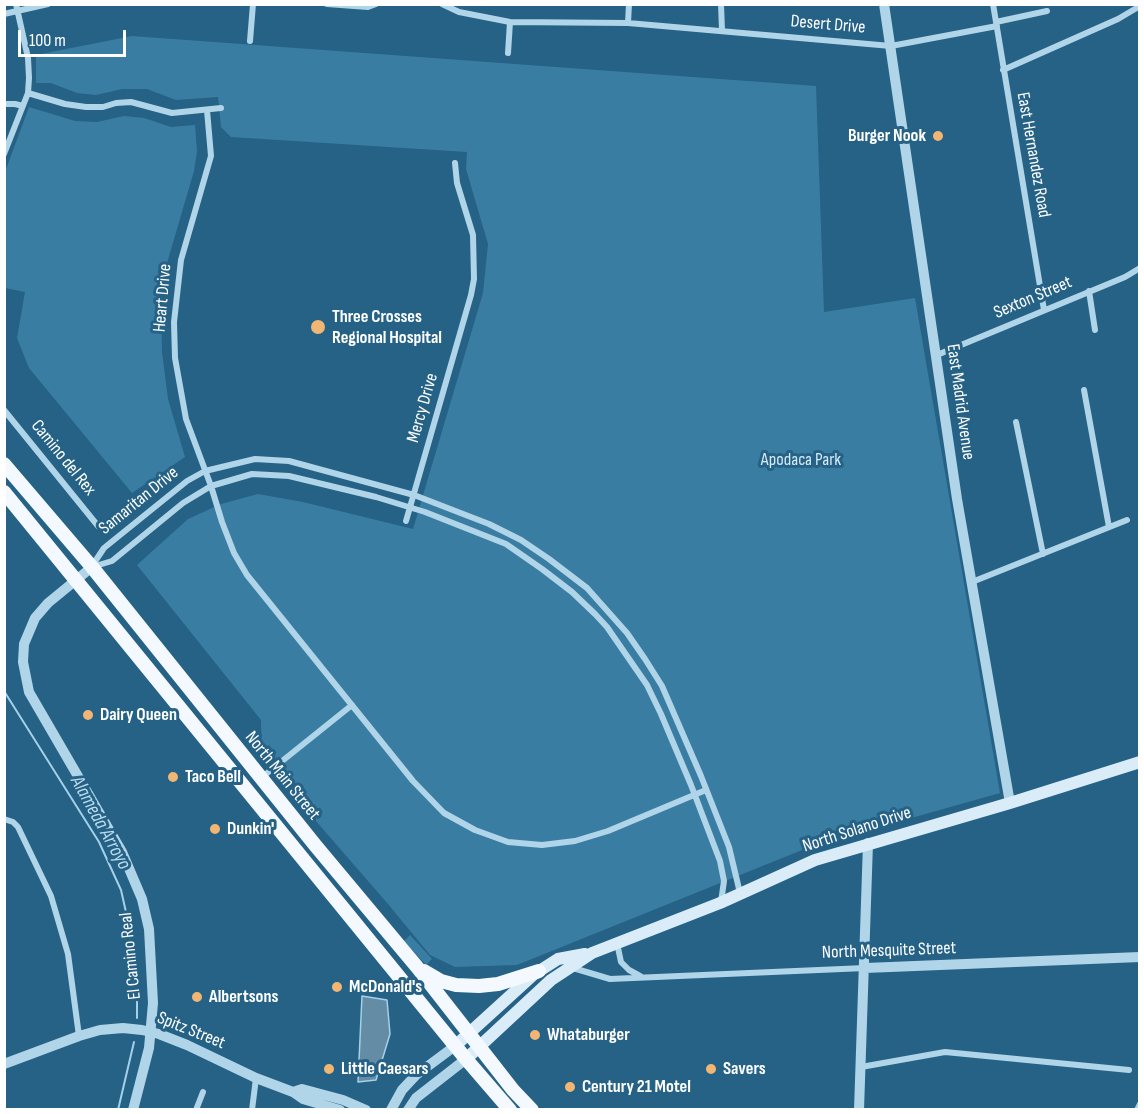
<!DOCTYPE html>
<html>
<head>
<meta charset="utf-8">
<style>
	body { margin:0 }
	#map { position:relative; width:1144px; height:1114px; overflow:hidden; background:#256286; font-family:"Sofia Sans Condensed",sans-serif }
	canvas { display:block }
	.frame { position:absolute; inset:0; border:6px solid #fff; pointer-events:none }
	.scale { position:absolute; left:18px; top:30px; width:108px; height:27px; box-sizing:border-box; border:3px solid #fff; border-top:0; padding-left:8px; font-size:18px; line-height:21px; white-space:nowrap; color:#fff; -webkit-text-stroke:4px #256286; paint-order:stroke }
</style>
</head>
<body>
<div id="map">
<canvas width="1144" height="1114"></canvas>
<div class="frame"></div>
<div class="scale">100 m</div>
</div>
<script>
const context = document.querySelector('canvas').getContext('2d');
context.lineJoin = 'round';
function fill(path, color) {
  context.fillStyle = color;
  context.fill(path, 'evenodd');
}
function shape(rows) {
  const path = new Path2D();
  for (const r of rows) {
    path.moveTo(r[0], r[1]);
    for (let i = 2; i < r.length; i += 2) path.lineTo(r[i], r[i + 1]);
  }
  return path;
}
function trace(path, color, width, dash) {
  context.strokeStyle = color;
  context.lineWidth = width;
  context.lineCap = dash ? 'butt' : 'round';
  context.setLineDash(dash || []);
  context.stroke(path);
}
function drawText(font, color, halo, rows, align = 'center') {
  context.font = font + ' "Sofia Sans Condensed",sans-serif';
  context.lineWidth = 6;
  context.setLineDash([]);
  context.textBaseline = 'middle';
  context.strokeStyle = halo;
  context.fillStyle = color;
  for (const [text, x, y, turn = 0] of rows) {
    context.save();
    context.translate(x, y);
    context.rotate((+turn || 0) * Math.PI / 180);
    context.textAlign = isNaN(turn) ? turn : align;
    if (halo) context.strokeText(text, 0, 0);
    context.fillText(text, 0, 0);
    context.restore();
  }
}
const green = shape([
	[132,36,816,86,824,312,915,298,1000,793,812,846,517,965,455,967,430,955,388,904,262,759,261,720,137,565,188,519,221,504,258,494,303,502,413,529,483,293,488,244,466,169,467,152,231,137,221,127,218,97,176,100,147,89,122,89,96,95,77,93,51,83,36,83,36,55],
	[29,107,75,121,97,122,124,116,144,118,171,127,195,125,197,151,194,171,167,263,161,307,162,352,168,399,185,457,132,493,29,368,17,338,25,292,5,288,5,172],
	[410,935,432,959,426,965,404,941]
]);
const water = shape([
	[362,996,387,1000,390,1034,376,1080,358,1082,362,996]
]);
const stream = shape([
	[4,691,99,842,121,890,137,961,137,1018],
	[118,1110,134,1042]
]);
const minor = shape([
	[327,4,368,7,376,4],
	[442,4,459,12,510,22,628,23,891,46,997,26],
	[721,4,722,30],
	[993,4,1044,310],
	[4,14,48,4],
	[996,22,1047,11],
	[628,23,629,4],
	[250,41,253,4],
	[508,53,510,22],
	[1003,70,1118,19,1140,6],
	[28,93,65,104,86,107,103,107,116,103,131,102,172,113,221,108],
	[4,104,15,104,23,106],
	[207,110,211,156,181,260,174,322,175,358,186,419,211,486,222,522,234,553,247,575,413,781,444,813,475,830,508,842,542,845,575,841,608,831,706,790],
	[4,154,28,93,29,78,28,58,16,4],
	[1089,291,1095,330],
	[937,355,1125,277,1140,268],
	[1084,390,1109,527],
	[4,410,98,526],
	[1016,422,1043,554],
	[406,521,471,295,474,279,473,235,457,183,455,163],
	[92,566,104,548,187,481,205,471,255,459,289,461,414,495,489,524,521,540,549,559,587,588,627,633,645,659,662,686,701,776,729,847,740,893],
	[92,567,112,561,183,503,211,486,252,474,289,476,376,497,425,512,506,544,542,569,572,592,595,614,607,627,647,685,661,714,691,785,720,861,724,881,721,902],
	[972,582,1127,520],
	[261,778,352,705],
	[4,819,13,822,18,827,51,896,68,954,79,1036],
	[617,943,621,962,629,970,640,976],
	[573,968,610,979,865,968],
	[861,1067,945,1052,1129,1070],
	[196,1110,203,1092],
	[252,1110,256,1078],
	[1137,1110,1140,1104]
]);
const tertiary = shape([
	[884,4,957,499,1010,803],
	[92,567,48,603,35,618,24,644,23,662,29,692,122,852,142,899,149,929,153,1003,149,1048,133,1110],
	[865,968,1140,957],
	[4,1064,79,1036,100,1030,123,1028,142,1030,159,1034,187,1045,256,1078,293,1092,303,1099,340,1110],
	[293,1092,302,1089,343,1100,366,1110],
	[391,1110,402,1090,416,1075,455,1046],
	[408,1110,416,1098,466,1059],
	[859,1110,868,843]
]);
const secondary = shape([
	[455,1046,533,975,558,959,585,954],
	[466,1059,551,980,592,953,720,903,815,860,1010,803,1140,762]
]);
const primary = shape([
	[4,464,92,567,315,845,417,967,513,1090,532,1110],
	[4,492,466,1059,510,1110],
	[424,971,441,981,456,985,479,986,498,984,539,971]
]);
const markers = [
	[938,136,6,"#f2b674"],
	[318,327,8,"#f2b674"],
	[88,715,6,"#f2b674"],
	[173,777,6,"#f2b674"],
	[215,829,6,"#f2b674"],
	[337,987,6,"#f2b674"],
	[197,997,6,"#f2b674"],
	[535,1035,6,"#f2b674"],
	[329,1069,6,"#f2b674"],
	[711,1069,6,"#f2b674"],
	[570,1087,6,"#f2b674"]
];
const streetNames = [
	["Desert Drive",828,25,5],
	["East Hernandez Road",1033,155,80],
	["Heart Drive",163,298,-85],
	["Sexton Street",1033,298,-23],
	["East Madrid Avenue",960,402,82],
	["Mercy Drive",423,408,-74],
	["Camino del Rex",63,458,51],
	["Samaritan Drive",139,501,-39],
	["North Main Street",282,776,51],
	["North Solano Drive",857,830,-18],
	["North Mesquite Street",889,951,-2],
	["El Camino Real",131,956,-96],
	["Spitz Street",191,1031,22]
];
const poiNames = [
	["Burger Nook",926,136,"right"],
	["Three Crosses",332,317],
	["Regional Hospital",332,338],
	["Dairy Queen",100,715],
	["Taco Bell",185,777],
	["Dunkin'",227,829],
	["McDonald's",349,987],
	["Albertsons",209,997],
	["Whataburger",547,1035],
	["Little Caesars",341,1069],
	["Savers",723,1069],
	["Century 21 Motel",582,1087]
];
const parkNames = [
	["Apodaca Park",801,460]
];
const waterNames = [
	["Alameda Arroyo",100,823,61]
];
fill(green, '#3a7da3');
fill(water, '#648ca4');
trace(water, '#a4d1e9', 1.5);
trace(stream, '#a4d1e9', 2);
trace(minor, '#b0d4e8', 6);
trace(tertiary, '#b0d4e8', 10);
trace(secondary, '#daecf7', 12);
trace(primary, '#f3f9fe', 14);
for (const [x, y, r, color] of markers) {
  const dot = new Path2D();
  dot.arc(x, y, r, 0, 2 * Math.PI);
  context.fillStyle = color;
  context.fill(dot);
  trace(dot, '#256286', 2);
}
drawText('18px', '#fff', '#256286', streetNames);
drawText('bold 18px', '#fff', '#256286', poiNames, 'left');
drawText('18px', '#d4eaf7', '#256286', parkNames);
drawText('italic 20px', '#bcddf0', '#256286', waterNames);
</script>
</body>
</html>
